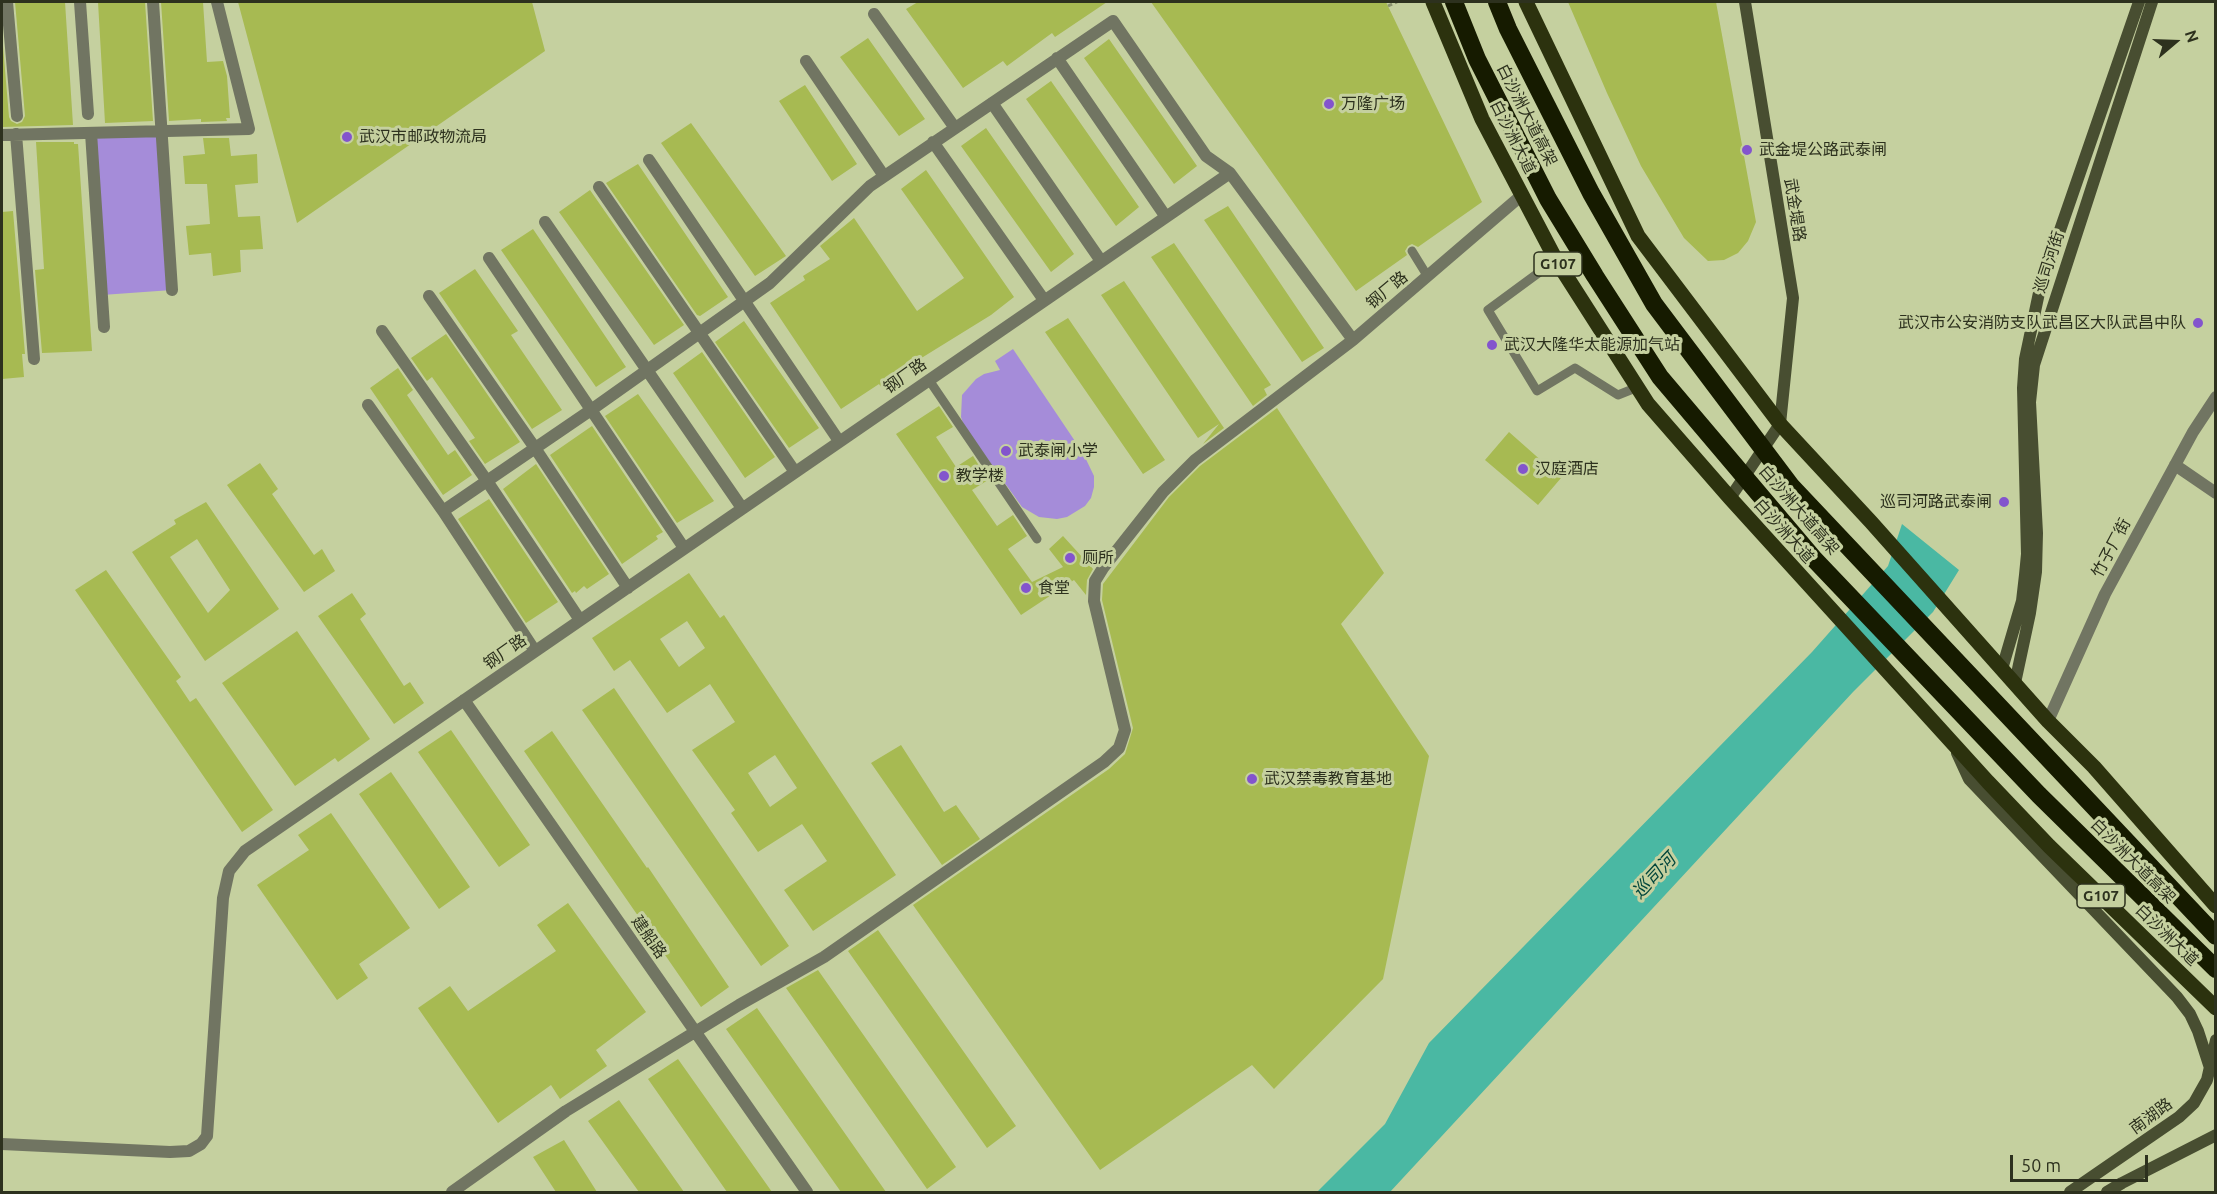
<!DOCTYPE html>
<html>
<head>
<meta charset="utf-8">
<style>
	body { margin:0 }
	#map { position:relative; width:2217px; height:1194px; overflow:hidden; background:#c5d09f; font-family:Ubuntu,sans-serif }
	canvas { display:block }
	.frame { position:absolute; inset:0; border:3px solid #2d311e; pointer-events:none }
	.north { position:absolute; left:2145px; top:12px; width:60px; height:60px; -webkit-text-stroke:4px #c5d09f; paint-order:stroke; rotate:71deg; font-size:16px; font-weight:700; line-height:24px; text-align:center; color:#2d311e }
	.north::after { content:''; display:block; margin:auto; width:21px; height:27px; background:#2d311e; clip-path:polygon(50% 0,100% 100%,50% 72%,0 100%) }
	.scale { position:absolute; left:2010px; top:1155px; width:138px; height:27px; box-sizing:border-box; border:3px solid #2d311e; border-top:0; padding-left:8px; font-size:18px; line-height:21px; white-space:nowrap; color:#2d311e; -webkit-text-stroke:4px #c5d09f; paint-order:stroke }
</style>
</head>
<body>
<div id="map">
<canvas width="2217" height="1194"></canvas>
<div class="frame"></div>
<div class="north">N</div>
<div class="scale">50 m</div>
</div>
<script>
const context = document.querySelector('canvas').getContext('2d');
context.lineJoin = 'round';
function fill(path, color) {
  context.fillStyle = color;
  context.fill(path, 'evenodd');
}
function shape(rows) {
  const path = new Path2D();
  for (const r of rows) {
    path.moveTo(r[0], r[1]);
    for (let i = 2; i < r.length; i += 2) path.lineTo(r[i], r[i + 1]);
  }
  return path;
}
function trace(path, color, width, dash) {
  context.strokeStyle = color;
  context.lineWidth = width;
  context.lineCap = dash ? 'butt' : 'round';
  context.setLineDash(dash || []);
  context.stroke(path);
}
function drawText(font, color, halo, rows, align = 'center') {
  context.font = font + ' Ubuntu,"Noto Sans SC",sans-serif';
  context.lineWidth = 6;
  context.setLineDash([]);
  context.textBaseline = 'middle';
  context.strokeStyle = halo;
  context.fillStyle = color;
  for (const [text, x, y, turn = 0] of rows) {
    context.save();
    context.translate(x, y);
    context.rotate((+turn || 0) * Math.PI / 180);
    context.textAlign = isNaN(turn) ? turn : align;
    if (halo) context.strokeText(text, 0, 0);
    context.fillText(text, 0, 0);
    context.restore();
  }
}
const green = shape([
	[163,132,172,290,102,295,91,133],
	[1013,349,1083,453,1094,476,1094,487,1091,498,1085,506,1067,517,1057,519,1039,517,1022,507,964,426,961,417,962,395,976,379,984,374,1000,370,995,361]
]);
const water = shape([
	[1902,524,1959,570,1933,612,1853,692,1390,1192,1317,1192,1385,1124,1429,1043,1812,652,1888,566]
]);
const building = shape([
	[15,2,65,2,73,125,2,127,2,34,9,117,11,121,17,124,22,122,25,116],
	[98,2,145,2,153,121,105,123],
	[161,2,203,2,207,62,223,61,227,76,230,118,226,118,227,121,201,122,201,119,169,121],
	[238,2,532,2,545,51,297,223],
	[918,2,1107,2,1055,37,1052,33,1007,66,1003,61,963,88,906,9],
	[1151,2,1386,2,1482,202,1418,247,1412,244,1408,246,1405,251,1407,255,1356,291],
	[1568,2,1716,2,1756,222,1748,241,1738,253,1724,260,1708,261,1684,238,1641,166,1607,93],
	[868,38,925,119,899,136,840,57],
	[1109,39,1197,166,1174,184,1084,58],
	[1051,81,1139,207,1116,226,1026,99],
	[805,85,857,164,832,181,779,101],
	[691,123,786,256,755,276,661,143],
	[986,128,1074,254,1051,272,961,146],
	[203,138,229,138,231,156,257,154,258,183,235,185,238,217,260,216,263,249,240,250,241,272,213,276,211,253,189,255,186,226,210,224,207,184,185,184,183,156,205,154],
	[36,142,74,142,74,144,78,144,92,351,42,353,35,270,44,269],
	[638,164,728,297,700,316,697,315,606,183],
	[926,170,1014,297,991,315,902,370,881,387,879,384,841,409,770,303,805,280,803,276,830,259,820,246,854,218,917,311,964,278,901,189],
	[590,190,684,325,654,345,559,212],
	[1228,206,1324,348,1302,362,1204,220],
	[13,211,25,354,22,354,24,377,2,379,2,212],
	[533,229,626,367,596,387,501,250],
	[1174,243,1271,385,1264,389,1267,395,1253,406,1151,257],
	[475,269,518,331,511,335,562,410,532,429,439,293],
	[1124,281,1224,428,1203,444,1219,424,1198,438,1101,295],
	[1068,318,1165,460,1143,474,1045,332],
	[744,321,819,428,789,448,715,342],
	[446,334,520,442,485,464,469,441,475,438,432,377,427,381,411,358],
	[702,352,775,457,745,478,673,373],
	[398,368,413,390,407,395,448,455,455,450,472,475,443,495,370,388],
	[638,394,714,501,677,523,605,416],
	[939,406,953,427,936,437,956,467,973,456,988,480,972,490,997,526,1013,515,1027,536,1008,549,1032,582,1063,567,1049,549,1063,536,1093,569,1087,580,1086,595,1074,580,1021,615,896,434],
	[1277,408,1384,573,1341,624,1429,756,1383,979,1274,1089,1252,1065,1100,1170,913,905,1109,769,1125,754,1133,728,1102,600,1103,584,1169,497,1200,466],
	[592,426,663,532,656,536,658,539,622,564,550,455],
	[1509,432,1561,478,1538,505,1485,460],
	[260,463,278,489,272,494,314,555,322,549,335,571,304,592,227,485],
	[536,464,609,574,587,589,584,586,576,593,575,591,572,593,503,489],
	[489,499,558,602,526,623,458,519],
	[206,502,279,609,205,661,132,552,176,524,174,520],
	[197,539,230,590,208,613,170,557],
	[106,570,181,677,176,681,190,702,196,698,273,810,242,832,75,590],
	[689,573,720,618,724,615,896,875,813,931,784,890,827,861,802,824,758,852,731,813,735,810,692,750,735,722,710,684,667,713,630,660,614,671,592,638],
	[687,621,705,648,679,667,660,639],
	[775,755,797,788,770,807,748,773],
	[352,593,366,614,360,619,404,686,410,682,424,703,394,724,318,616],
	[297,631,370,739,338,762,335,758,295,786,222,683],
	[614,688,789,946,761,966,582,710],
	[451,730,530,845,499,867,418,752],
	[552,731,647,868,648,867,729,987,701,1007,524,751],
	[901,745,944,812,956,805,980,839,942,865,871,763],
	[391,772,470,887,439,909,359,794],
	[331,813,410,928,359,964,368,978,337,1000,257,885,309,850,298,835],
	[568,903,646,1012,596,1050,607,1066,560,1099,551,1085,498,1123,418,1008,450,986,468,1011,556,951,537,925],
	[878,930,1016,1126,987,1148,848,951],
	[818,970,956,1167,927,1189,786,988],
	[757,1008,886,1192,841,1192,726,1029],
	[678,1059,772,1192,727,1192,648,1079],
	[619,1100,684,1192,639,1192,588,1121],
	[564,1140,597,1192,556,1192,533,1157]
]);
const path = shape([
	[1388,6,1397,2]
]);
const lane = shape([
	[1412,251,1428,277],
	[1556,260,1488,310,1537,391,1575,368,1618,395,1638,387],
	[929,380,1037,539]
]);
const street = shape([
	[7,2,17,116],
	[80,2,88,114],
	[153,2,172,290],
	[874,14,955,128],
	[1057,58,1166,217],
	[806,61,884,176],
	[992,103,1101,261],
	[91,133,104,327],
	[16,134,34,359],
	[2,135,249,129,217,2],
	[933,142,1044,300],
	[649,160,839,441],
	[599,187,795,472],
	[545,222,742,508],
	[489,258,684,548],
	[429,296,535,448,628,588],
	[382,331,487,481,580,620],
	[368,405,443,511,535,651],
	[2175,465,2216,493],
	[443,511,591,410,770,283,870,186,1113,21,1206,156,1230,173],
	[464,700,807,1192],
	[2048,721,2105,594,2193,432,2216,397],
	[2,1144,170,1152,189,1151,201,1144,207,1136,223,898,229,871,245,851,1230,173,1353,340,1522,195],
	[452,1192,566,1111,739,1005,824,957,1104,762,1119,748,1125,730,1094,601,1095,581,1103,568,1163,492,1195,460,1353,340]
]);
const secondary = shape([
	[1730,498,1780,424,1793,298,1745,2],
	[2002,669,2022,601,2025,575,2027,554,2023,388,2025,359,2040,288,2139,2],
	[2015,683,2030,613,2036,572,2037,533,2030,402,2034,365,2152,2],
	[1957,753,1969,779,2177,997,2190,1014,2198,1031,2210,1068],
	[2070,1192,2179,1117,2194,1103,2207,1080,2216,1040],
	[2107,1192,2122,1183,2216,1135]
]);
const primary = shape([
	[1433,2,1482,119,1556,260,1648,404,1730,498,1988,782,2049,846,2216,1008],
	[1526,2,1638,236,1780,424,1871,522,2048,721,2094,767,2216,906]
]);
const highway = shape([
	[1454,2,1477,59,1548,199,1595,276,1660,377,1815,560,2039,795,2216,969],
	[1497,2,1508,29,1591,193,1654,304,1791,486,2216,936]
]);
const markers = [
	[1329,104,6,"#8354cd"],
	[347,137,6,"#8354cd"],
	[1747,150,6,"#8354cd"],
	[2198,323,6,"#8354cd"],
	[1492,345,6,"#8354cd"],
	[1006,451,6,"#8354cd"],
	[1523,469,6,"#8354cd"],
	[944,476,6,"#8354cd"],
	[2004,502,6,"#8354cd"],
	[1070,558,6,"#8354cd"],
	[1026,588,6,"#8354cd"],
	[1252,779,6,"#8354cd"]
];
const shields = [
	[1558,264,48],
	[2101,896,48]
];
const shieldNames = [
	["G107",1558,264],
	["G107",2101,896]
];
const poiNames = [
	["万隆广场",1341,104],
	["武汉市邮政物流局",359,137],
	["武金堤公路武泰闸",1759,150],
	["武汉市公安消防支队武昌区大队武昌中队",2186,323,"right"],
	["武汉大隆华太能源加气站",1504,345],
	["武泰闸小学",1018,451],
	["汉庭酒店",1535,469],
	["教学楼",956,476],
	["巡司河路武泰闸",1992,502,"right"],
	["厕所",1082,558],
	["食堂",1038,588],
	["武汉禁毒教育基地",1264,779]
];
const streetNames = [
	["白沙洲大道高架",1527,115,63],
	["白沙洲大道",1513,137,63],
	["武金堤路",1795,210,81],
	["巡司河街",2049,262,-72],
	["钢厂路",1387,290,-40],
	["钢厂路",905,376,-35],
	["白沙洲大道高架",1799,510,49],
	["白沙洲大道",1784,531,48],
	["竹子厂街",2111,548,-62],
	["钢厂路",505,652,-35],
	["白沙洲大道高架",2133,861,45],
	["白沙洲大道",2167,935,44],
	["建船路",649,937,55],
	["南湖路",2151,1116,-36]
];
const waterNames = [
	["巡司河",1654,876,-47]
];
fill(green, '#a58cd9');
fill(water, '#4ab8a3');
fill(building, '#a7ba52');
trace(path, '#8a926d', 3, [4.5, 3]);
trace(lane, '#717562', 9);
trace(street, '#717562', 12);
trace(secondary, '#484e31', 12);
trace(primary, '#2c320e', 15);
trace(highway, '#161b00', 18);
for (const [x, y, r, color] of markers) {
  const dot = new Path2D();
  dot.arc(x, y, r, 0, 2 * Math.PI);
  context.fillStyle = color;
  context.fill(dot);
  trace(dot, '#c5d09f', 2);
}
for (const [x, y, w] of shields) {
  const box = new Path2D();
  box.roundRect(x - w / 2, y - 12, w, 24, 4.5);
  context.fillStyle = '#c5d09f';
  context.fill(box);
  trace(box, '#2d311e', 1.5);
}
drawText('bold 15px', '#2d311e', null, shieldNames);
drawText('16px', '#2d311e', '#c5d09f', poiNames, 'left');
drawText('16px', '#2d311e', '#c5d09f', streetNames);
drawText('italic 18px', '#01463c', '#c5d09f', waterNames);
</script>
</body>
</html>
